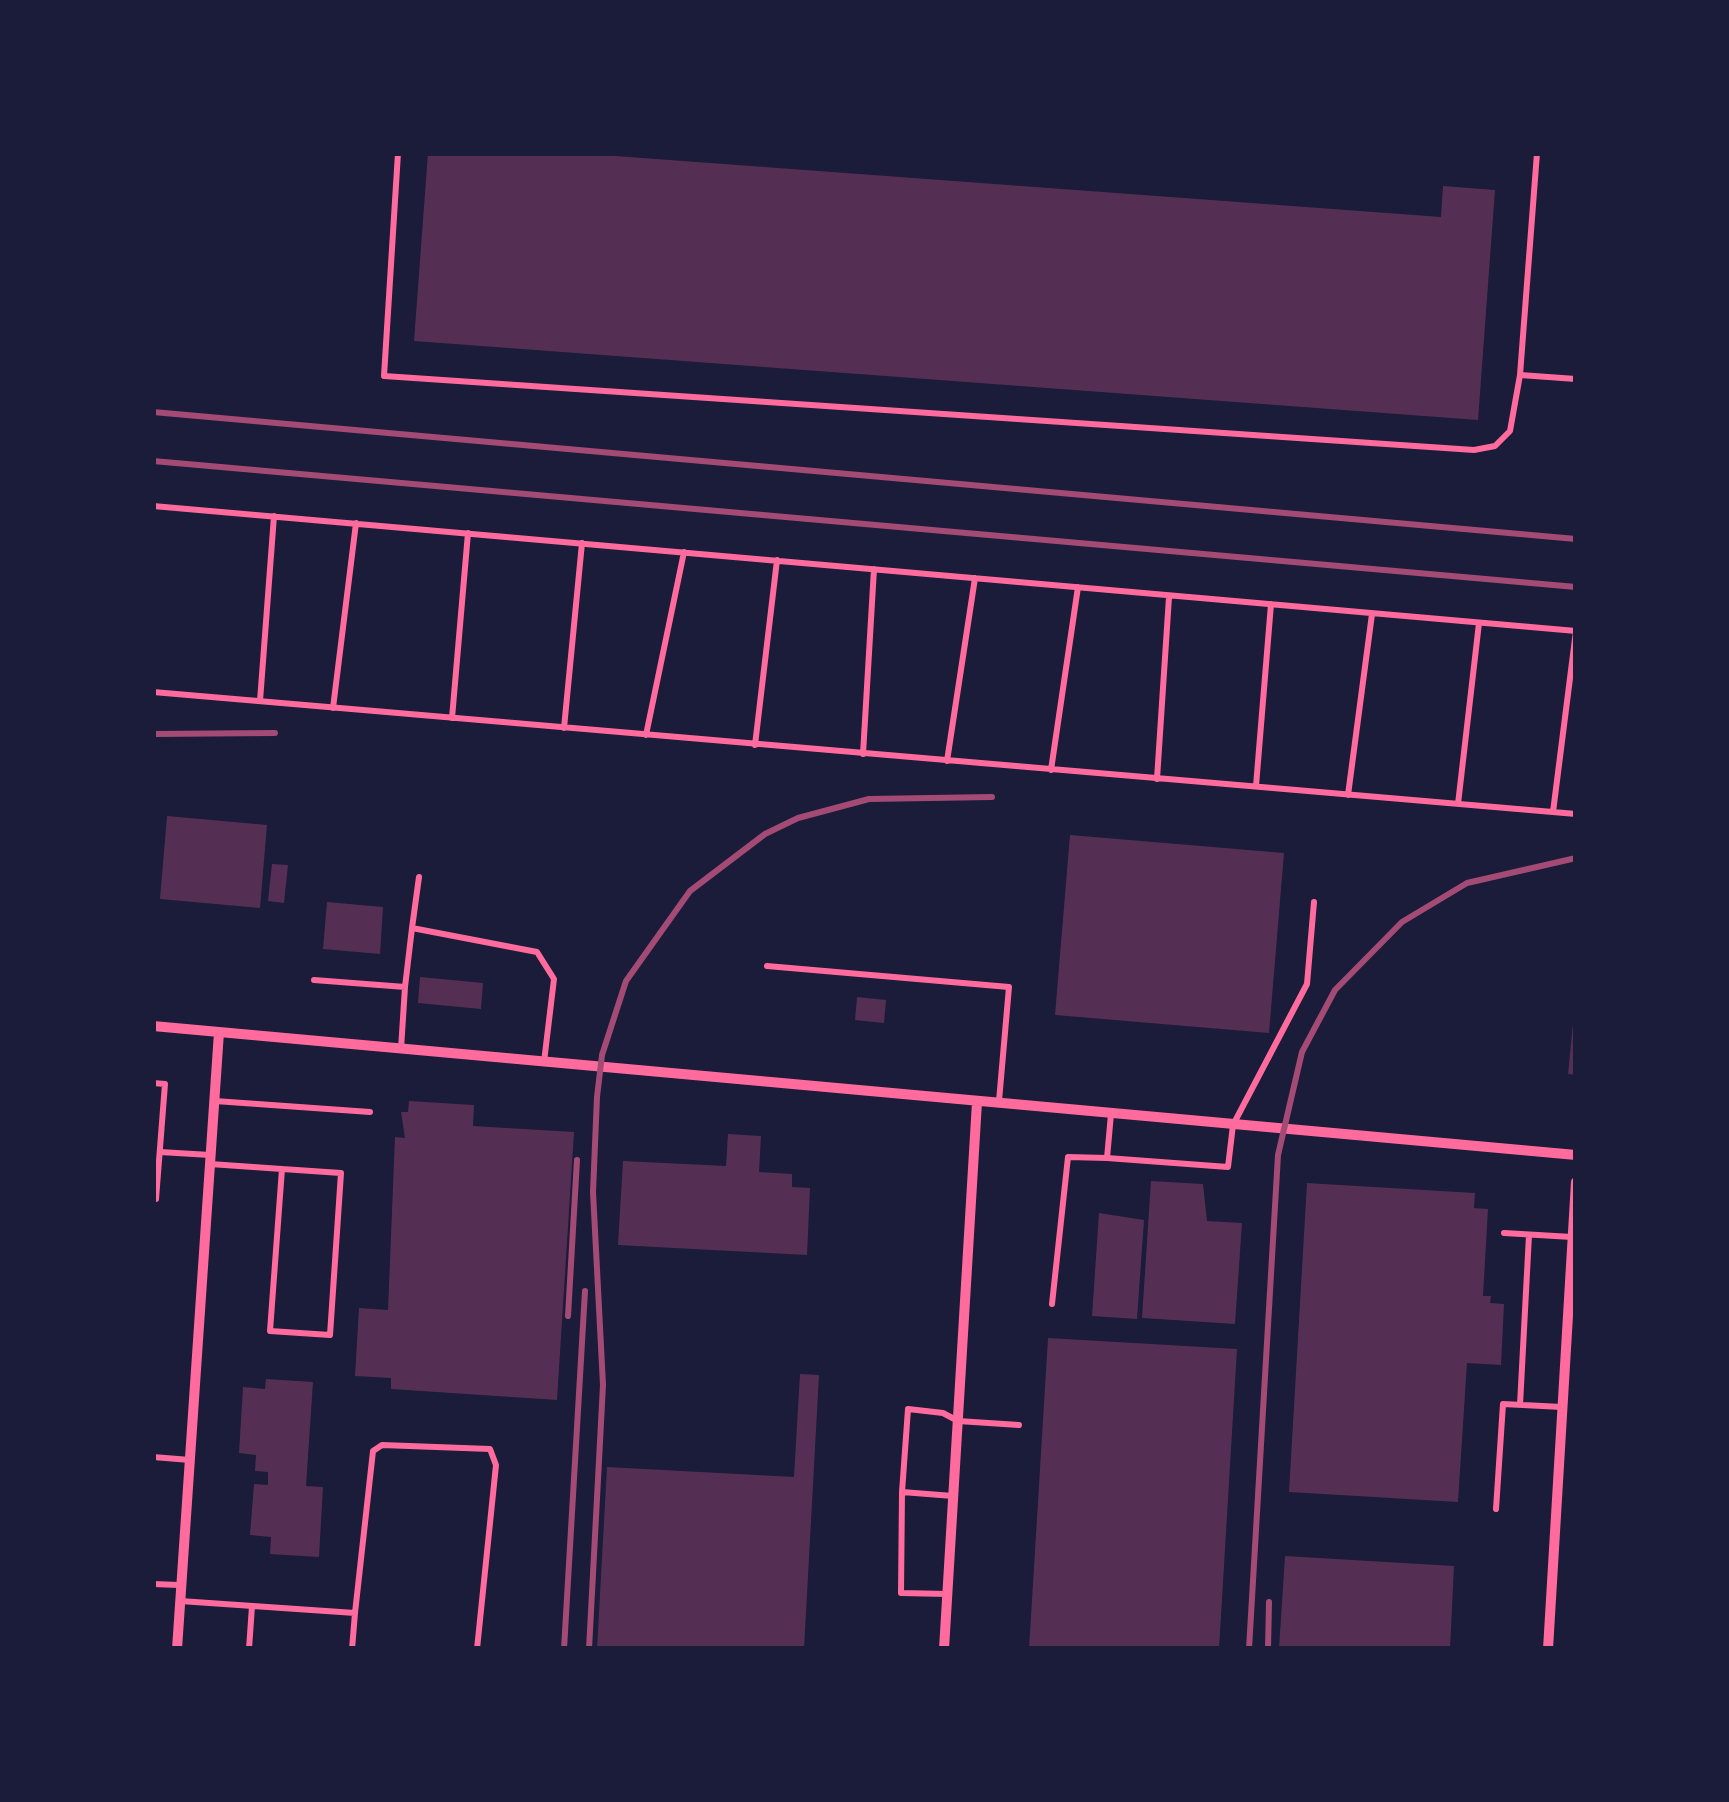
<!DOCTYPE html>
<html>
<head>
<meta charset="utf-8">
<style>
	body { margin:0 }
	#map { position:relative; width:1729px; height:1802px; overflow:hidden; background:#1b1b3a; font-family:"Playfair Display",serif }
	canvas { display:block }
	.frame { position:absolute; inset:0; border:156px solid #1b1b3a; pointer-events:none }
</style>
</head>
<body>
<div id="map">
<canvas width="1729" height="1802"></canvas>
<div class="frame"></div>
</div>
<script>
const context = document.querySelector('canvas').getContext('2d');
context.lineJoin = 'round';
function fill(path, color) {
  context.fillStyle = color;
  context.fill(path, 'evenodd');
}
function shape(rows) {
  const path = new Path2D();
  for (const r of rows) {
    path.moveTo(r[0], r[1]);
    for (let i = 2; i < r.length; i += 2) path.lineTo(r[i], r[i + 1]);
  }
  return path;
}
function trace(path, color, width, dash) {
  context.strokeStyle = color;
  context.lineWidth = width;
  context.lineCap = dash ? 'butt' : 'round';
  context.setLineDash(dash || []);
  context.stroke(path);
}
const building = shape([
	[428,153,575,153,1441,217,1443,186,1495,190,1478,420,414,341],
	[167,816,267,825,260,908,160,899],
	[1070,835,1284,853,1269,1033,1055,1015],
	[272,864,288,865,284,903,268,901],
	[327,902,383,907,380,954,323,949],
	[420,977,483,983,481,1009,418,1003],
	[857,997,886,1000,884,1023,855,1020],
	[1573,1023,1576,1023,1576,1075,1568,1074],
	[409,1101,474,1105,473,1126,574,1132,557,1400,391,1389,391,1378,355,1376,359,1308,388,1310,395,1137,405,1138,401,1112,408,1112],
	[728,1134,761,1136,759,1172,792,1174,792,1187,810,1188,807,1255,618,1245,623,1161,726,1166],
	[1151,1181,1203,1184,1207,1221,1242,1223,1235,1324,1142,1318],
	[1307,1183,1475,1193,1474,1208,1488,1209,1483,1296,1491,1296,1490,1303,1504,1304,1501,1365,1467,1363,1458,1502,1289,1492],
	[1099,1213,1144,1220,1137,1319,1092,1316],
	[1048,1338,1237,1349,1219,1649,1029,1649],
	[800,1374,819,1375,804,1649,597,1649,607,1467,794,1477],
	[266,1379,313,1382,306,1486,323,1487,319,1557,270,1554,271,1537,250,1535,254,1484,268,1485,268,1472,255,1471,256,1455,239,1453,243,1387,265,1389],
	[1285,1556,1454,1566,1450,1649,1279,1649]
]);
const service = shape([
	[398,153,384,376,1474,450,1495,446,1510,431,1520,375],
	[1537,153,1520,375,1576,379],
	[153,506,1576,631,1553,812],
	[153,692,1576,814],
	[260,701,274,516],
	[333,708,356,523],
	[452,718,468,533],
	[564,728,582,543],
	[646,735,684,552],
	[755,745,777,560],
	[863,754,874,569],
	[947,761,975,578],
	[1051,770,1078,587],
	[1157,779,1169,597],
	[1256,786,1271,604],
	[1348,795,1372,614],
	[1458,804,1479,623],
	[412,928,419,877],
	[767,966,1009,987,999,1101],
	[314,980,405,987,401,1049],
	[405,987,412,928,537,952,554,979,544,1062],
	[153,1083,165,1084,156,1199],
	[215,1101,370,1112],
	[160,1152,210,1155],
	[1107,1158,1228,1167,1233,1125,1307,984,1314,902],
	[210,1164,282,1169,341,1173,330,1335,270,1331,282,1169],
	[1504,1233,1572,1237],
	[1052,1304,1068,1157,1107,1158,1111,1114],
	[1520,1405,1529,1235],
	[153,1457,190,1460],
	[902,1492,901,1593,947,1594],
	[953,1496,902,1492,908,1409,943,1413,958,1421,1019,1425],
	[1496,1509,1503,1404,1562,1407],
	[153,1584,179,1585],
	[180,1601,355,1613,373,1451,382,1445,490,1449,496,1465,477,1649],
	[249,1649,252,1606],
	[352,1649,355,1613]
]);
const minor = shape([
	[153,1026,1576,1155],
	[177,1649,219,1032],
	[944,1649,977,1102],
	[1548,1649,1576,1182]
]);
const rail = shape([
	[153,412,1576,539],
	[153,461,1576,587],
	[153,734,275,733],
	[568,1316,577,1160],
	[564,1649,585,1291],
	[589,1649,603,1385,593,1192,597,1097,602,1055,626,981,690,891,765,834,798,818,869,799,992,797],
	[1249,1649,1278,1155,1302,1052,1335,990,1402,922,1467,883,1576,858],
	[1268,1649,1269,1602]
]);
fill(building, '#542f53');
trace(service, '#ff6b9d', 6);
trace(minor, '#ff6b9d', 10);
trace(rail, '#a44b75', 6);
</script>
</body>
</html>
